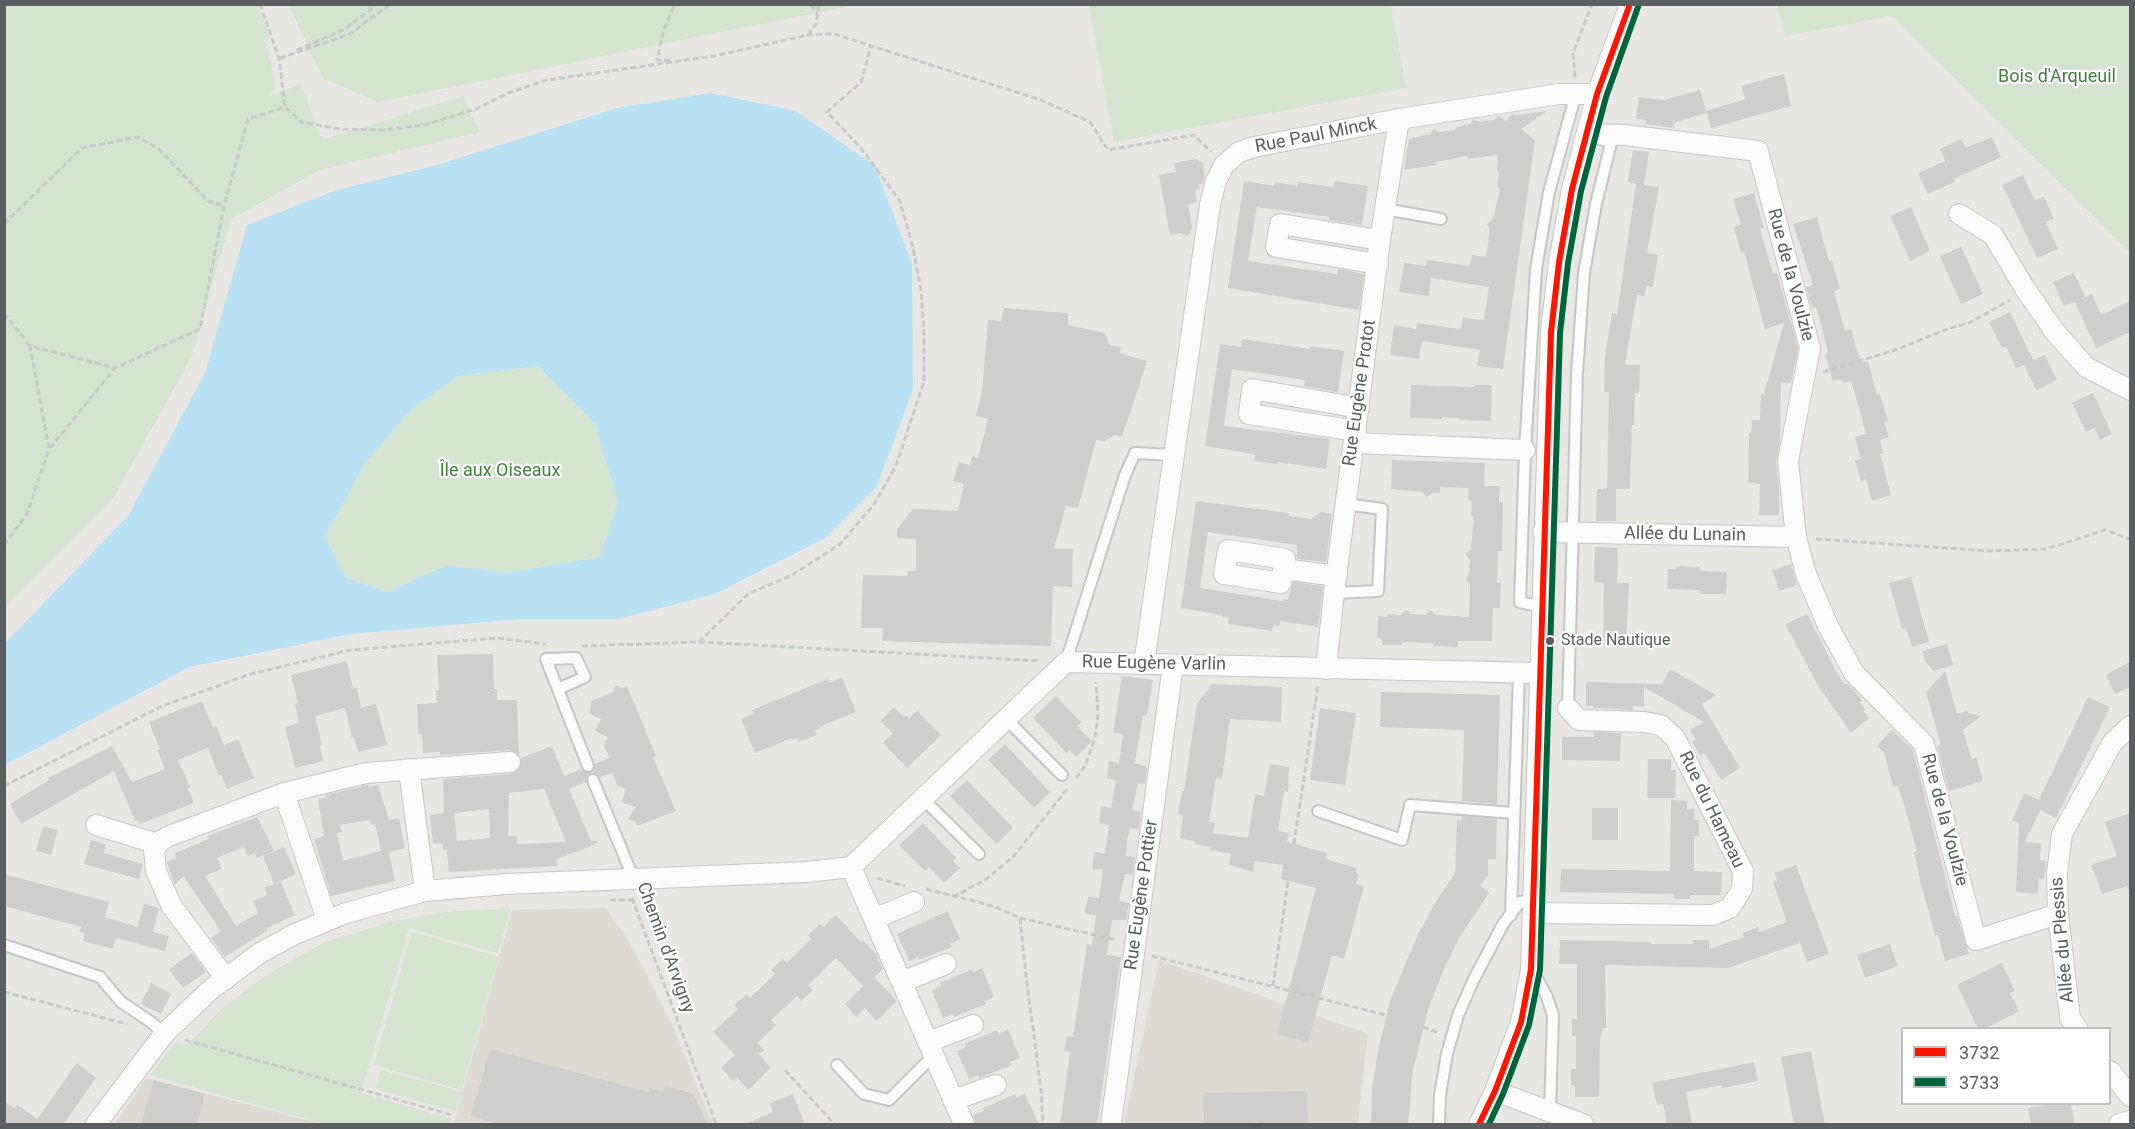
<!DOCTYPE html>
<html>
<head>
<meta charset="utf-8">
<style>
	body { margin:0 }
	#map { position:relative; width:2135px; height:1129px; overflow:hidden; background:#e9e7e4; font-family:Roboto,sans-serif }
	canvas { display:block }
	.frame { position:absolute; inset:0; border:6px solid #5a5e61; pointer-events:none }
	.legend { position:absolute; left:1901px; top:1027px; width:210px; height:78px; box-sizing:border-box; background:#fff; border:2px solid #bdbfc0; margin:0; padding:8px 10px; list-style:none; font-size:18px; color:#5a5e61 }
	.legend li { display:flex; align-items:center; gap:12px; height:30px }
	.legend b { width:30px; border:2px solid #bdbfc0 }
</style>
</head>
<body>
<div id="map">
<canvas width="2135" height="1129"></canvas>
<div class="frame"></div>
<ul class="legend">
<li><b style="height:8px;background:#ff1400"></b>3732</li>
<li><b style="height:8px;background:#00643c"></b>3733</li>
</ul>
</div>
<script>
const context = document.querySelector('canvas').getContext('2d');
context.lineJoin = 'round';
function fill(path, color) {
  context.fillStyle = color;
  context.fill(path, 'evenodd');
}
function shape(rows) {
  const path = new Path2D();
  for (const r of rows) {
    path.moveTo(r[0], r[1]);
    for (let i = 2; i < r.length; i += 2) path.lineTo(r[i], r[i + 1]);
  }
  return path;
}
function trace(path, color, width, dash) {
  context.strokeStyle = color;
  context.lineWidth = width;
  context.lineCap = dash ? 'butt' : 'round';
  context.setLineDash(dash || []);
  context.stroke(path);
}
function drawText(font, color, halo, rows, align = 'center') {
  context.font = font + ' Roboto,sans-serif';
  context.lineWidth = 4.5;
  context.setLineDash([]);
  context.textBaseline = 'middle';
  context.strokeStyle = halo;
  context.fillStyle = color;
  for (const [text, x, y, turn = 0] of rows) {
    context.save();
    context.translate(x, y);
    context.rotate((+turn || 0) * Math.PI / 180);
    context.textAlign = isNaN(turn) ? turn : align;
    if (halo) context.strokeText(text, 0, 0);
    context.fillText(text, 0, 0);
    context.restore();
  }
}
const education = shape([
	[606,908,632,946,674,1029,712,1124,454,1124,512,910],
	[1159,960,1368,1034,1358,1124,1124,1124],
	[146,1078,323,1124,115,1124]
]);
const green = shape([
	[4,5,257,5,270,38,266,42,275,81,274,90,269,96,301,84,322,140,463,96,480,132,320,170,231,219,191,358,112,500,5,607],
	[289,5,855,5,378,102,323,78],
	[1089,5,1391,5,1406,88,1114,142],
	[1777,5,2130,5,2130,252,1892,16,1785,36],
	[537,366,595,424,618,502,600,557,506,573,447,565,388,592,346,578,325,536,366,462,410,411,458,376],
	[511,908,498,953,409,928,361,1093,452,1119,451,1124,324,1124,150,1075,175,1043,187,1045,223,1008,266,975,323,943,389,922,446,912],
	[412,932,499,957,462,1090,374,1065],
	[381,1070,462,1092,456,1111,376,1089]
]);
const water = shape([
	[710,93,796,111,875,166,912,264,913,390,877,486,825,538,715,594,618,619,519,619,351,634,189,667,5,765,5,643,128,516,205,373,247,225,334,191,437,165,617,108],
	[538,366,595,424,618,502,600,557,506,573,447,565,388,592,346,578,325,536,366,462,410,411,458,376]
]);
const building = shape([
	[1784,74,1791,106,1711,128,1707,113,1673,123,1675,128,1645,124,1646,120,1636,119,1639,97,1664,100,1700,90,1706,111,1745,99,1741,86],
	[1547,111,1521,129,1535,140,1503,369,1477,366,1480,350,1422,341,1419,359,1390,355,1394,325,1416,329,1417,323,1461,329,1463,318,1484,320,1489,287,1431,278,1429,296,1399,292,1404,263,1426,266,1427,260,1470,266,1472,255,1486,257,1490,229,1487,224,1493,219,1500,189,1497,186,1499,173,1497,170,1498,155,1468,159,1467,156,1436,162,1436,165,1404,170,1409,139,1430,134,1434,129,1439,132,1455,130,1457,127,1470,124,1473,120,1479,122,1494,120,1498,116,1506,121,1512,114,1518,115],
	[1992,137,2001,157,1954,179,1955,182,1928,194,1918,173,1945,161,1940,149,1961,139,1966,148],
	[1633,150,1649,152,1644,185,1659,187,1647,253,1658,255,1653,287,1646,286,1645,296,1637,295,1625,365,1640,365,1639,393,1635,393,1634,425,1632,425,1630,489,1616,489,1616,521,1596,521,1597,489,1607,489,1609,392,1604,392,1605,356,1612,313,1617,314,1636,184,1628,182],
	[1196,159,1203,163,1205,177,1203,184,1199,184,1200,189,1195,190,1197,202,1188,204,1192,227,1188,236,1180,233,1170,235,1159,175,1176,172,1174,163],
	[2023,175,2035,200,2044,197,2054,219,2046,222,2058,249,2037,258,2002,185],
	[1244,181,1274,186,1275,182,1297,186,1297,182,1333,187,1334,181,1368,186,1362,225,1329,220,1329,217,1257,207,1248,261,1337,274,1338,269,1364,274,1359,310,1228,288],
	[1754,193,1764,228,1760,229,1773,274,1777,273,1798,348,1791,383,1781,382,1780,440,1776,462,1779,491,1779,515,1759,515,1760,484,1748,483,1749,433,1751,433,1752,420,1760,420,1761,394,1764,394,1784,323,1765,329,1744,252,1741,253,1734,227,1741,225,1733,199],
	[1911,207,1930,251,1910,261,1890,216],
	[1817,217,1829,261,1832,261,1840,289,1834,291,1845,331,1851,329,1861,363,1868,361,1877,395,1880,394,1888,421,1884,422,1889,437,1880,440,1883,453,1880,454,1891,495,1872,501,1866,479,1861,481,1855,460,1861,459,1855,437,1866,434,1862,419,1851,381,1843,383,1842,379,1833,381,1825,354,1828,353,1821,324,1816,307,1812,308,1806,287,1813,285,1793,224],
	[1961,247,1983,294,1961,304,1940,256],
	[2074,273,2085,297,2092,294,2101,315,2130,301,2130,332,2096,348,2075,302,2064,306,2053,282],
	[1004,308,1068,313,1068,325,1105,333,1110,345,1121,347,1120,353,1147,361,1122,437,1115,435,1104,441,1096,440,1078,508,1066,506,1054,549,1073,549,1072,587,1053,586,1051,646,882,641,883,628,861,628,863,575,907,576,907,571,916,571,916,539,897,538,897,529,913,509,958,511,964,484,953,481,959,462,970,465,972,456,978,458,988,419,976,416,982,391,988,320,1001,321],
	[2010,312,2033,360,2045,355,2057,380,2036,390,2024,365,2016,368,2006,347,2002,348,1989,322],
	[1242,339,1310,349,1310,346,1344,351,1338,392,1304,386,1305,380,1232,369,1224,426,1330,439,1326,469,1277,462,1277,464,1254,461,1255,455,1248,453,1205,446,1220,344,1241,347],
	[1411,385,1474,387,1475,385,1492,385,1491,421,1460,420,1459,418,1443,417,1441,419,1410,418],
	[2093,393,2112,434,2100,440,2094,428,2086,432,2072,403],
	[1392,460,1485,463,1484,486,1500,486,1499,502,1503,502,1502,551,1498,551,1497,583,1501,583,1500,608,1493,608,1492,641,1458,641,1458,647,1433,646,1433,643,1402,642,1402,645,1382,645,1382,639,1377,638,1378,616,1386,617,1388,614,1401,615,1406,610,1411,614,1426,615,1430,610,1436,615,1469,617,1470,584,1465,578,1469,574,1470,559,1465,554,1471,549,1474,518,1471,515,1472,502,1468,499,1469,488,1440,487,1440,493,1432,493,1427,497,1423,492,1391,489],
	[1196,501,1289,513,1289,516,1311,519,1321,512,1332,514,1326,562,1297,559,1297,545,1208,532,1200,588,1283,601,1284,599,1288,600,1293,582,1323,586,1318,627,1280,621,1280,626,1273,625,1272,631,1228,624,1229,618,1222,617,1222,615,1181,608],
	[1595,547,1618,548,1617,583,1629,583,1626,646,1603,645,1604,583,1594,582],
	[1791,564,1797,585,1779,591,1772,570],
	[1676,566,1700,567,1700,571,1727,572,1726,594,1700,594,1700,590,1667,589,1668,569,1676,569],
	[1911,577,1929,642,1912,647,1906,628,1902,629,1889,583],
	[1807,614,1837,673,1845,685,1848,684,1862,700,1860,703,1865,709,1863,711,1869,718,1851,733,1819,687,1785,624],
	[1947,644,1953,665,1934,671,1925,661,1922,651],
	[493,654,494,689,497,689,497,700,517,700,519,755,509,750,440,755,440,752,423,753,422,734,418,734,417,704,437,703,436,690,439,691,437,655],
	[347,661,353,689,357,688,361,708,376,704,387,745,358,752,354,737,352,738,345,708,315,716,322,745,320,746,323,761,295,768,285,727,299,723,295,704,298,703,291,675],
	[2130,662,2130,687,2115,694,2106,675],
	[1670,669,1716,695,1702,704,1740,768,1721,780,1704,753,1700,756,1692,742,1696,739,1690,730,1704,722,1644,687,1644,707,1633,706,1633,710,1593,708,1593,706,1586,706,1586,682,1662,684],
	[1945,671,1957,714,1967,711,1968,713,1981,716,1963,730,1972,759,1976,757,1983,781,1949,791,1937,746,1941,745,1926,692],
	[1122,676,1153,680,1147,716,1143,715,1137,750,1135,763,1147,767,1145,784,1138,783,1132,810,1141,812,1139,829,1130,828,1127,841,1126,856,1135,857,1133,875,1125,874,1119,901,1129,903,1126,920,1112,920,1107,955,1121,957,1097,1125,1060,1125,1070,1052,1064,1051,1067,1036,1073,1037,1087,944,1092,945,1096,915,1085,914,1086,905,1088,897,1099,898,1103,870,1092,869,1094,852,1105,853,1109,825,1099,823,1101,806,1111,808,1116,780,1107,778,1109,761,1119,763,1123,734,1113,733],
	[842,677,856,712,819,727,820,729,815,731,817,735,799,742,797,738,793,740,792,738,755,753,741,719,754,713,752,710,828,679,829,683],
	[1211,684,1282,687,1281,722,1230,719,1222,779,1216,778,1209,822,1215,823,1213,833,1248,838,1255,794,1264,796,1270,764,1289,767,1288,792,1284,791,1278,831,1289,833,1287,842,1327,853,1325,859,1357,868,1356,873,1359,874,1356,884,1364,886,1344,959,1332,955,1308,1042,1277,1034,1316,888,1281,879,1283,865,1255,861,1253,872,1229,865,1231,854,1210,850,1211,847,1195,844,1195,841,1180,839,1183,815,1178,814,1182,791,1184,791,1197,703,1209,689],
	[616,685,623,688,627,686,656,756,653,757,676,811,637,826,636,822,628,819,636,807,621,802,626,789,617,785,612,773,600,777,597,774,591,773,594,770,595,764,610,758,604,746,608,737,595,731,601,719,589,713,592,701,613,692],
	[1381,692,1500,695,1497,804,1462,801,1464,730,1380,727],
	[1056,696,1081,722,1077,726,1092,741,1076,757,1070,750,1067,753,1033,718],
	[2088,697,2110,707,2056,818,2040,810,2025,842,2041,843,2040,860,2046,861,2044,879,2039,879,2038,894,2016,892,2019,823,2012,820,2024,793,2039,800],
	[202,701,213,727,216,726,224,745,238,739,254,778,227,789,221,775,219,776,208,748,178,760,190,787,188,789,194,803,140,824,138,820,135,821,114,771,21,824,10,804,49,780,48,778,112,746,132,782,165,769,157,750,160,749,149,722],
	[894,707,904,717,906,715,909,718,917,711,941,735,907,768,883,743,893,733,880,721],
	[1320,708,1356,713,1345,785,1310,780],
	[1892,730,1913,750,1955,916,1957,916,1969,954,1945,961,1938,935,1935,935,1918,873,1919,873,1914,852,1917,851,1904,805,1898,786,1893,787,1884,752,1877,746],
	[1594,732,1621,733,1620,761,1562,760,1562,737,1594,737],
	[1005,744,1050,792,1034,808,988,760],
	[552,746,564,776,581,769,584,772,590,773,587,776,586,782,569,789,591,841,597,841,598,843,555,860,558,866,449,872,447,850,443,850,442,843,433,844,430,815,444,813,443,779,511,774,520,768,521,758],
	[544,789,566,842,517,844,517,836,508,836,509,793],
	[489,809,490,838,457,841,454,813],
	[1648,759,1671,759,1671,770,1676,770,1675,798,1647,798],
	[967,780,1013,828,996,844,950,796],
	[368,785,369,787,378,785,389,820,399,818,405,848,389,852,395,881,331,896,314,839,324,836,318,799,326,797,326,795],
	[370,820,371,825,375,824,381,851,343,861,337,833,342,832,340,825],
	[1671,800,1687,801,1687,809,1695,809,1694,820,1699,820,1699,837,1694,836,1694,871,1722,872,1721,895,1690,895,1690,899,1674,899,1674,894,1560,892,1561,869,1670,871],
	[1592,808,1618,808,1618,840,1592,840],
	[2130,813,2130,888,2128,889,2127,886,2102,894,2091,865,2117,856,2105,822],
	[1462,816,1497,819,1496,859,1488,859,1488,875,1480,885,1489,893,1459,938,1443,971,1428,1010,1413,1070,1408,1125,1371,1125,1372,1088,1378,1051,1390,1001,1418,934,1437,900,1455,873,1457,820,1462,820],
	[257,817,274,851,257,858,255,853,248,856,244,847,217,858,222,869,205,876,236,926,258,913,253,901,267,895,265,887,281,882,295,915,267,928,268,930,225,957,211,938,221,931,183,876,175,885,167,862,176,858,175,853,209,839,208,836],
	[923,823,956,858,953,861,960,868,944,883,929,867,925,871,899,845],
	[43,826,58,830,51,855,36,851],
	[91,840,106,844,104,853,143,864,139,879,84,864],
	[284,847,296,874,274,884,263,856],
	[1796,865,1829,954,1807,962,1800,943,1728,968,1605,965,1606,1028,1603,1028,1600,1040,1599,1097,1575,1097,1575,1086,1571,1085,1571,1069,1576,1069,1576,1036,1572,1036,1572,1019,1577,1020,1577,964,1559,964,1560,940,1651,942,1651,944,1693,944,1693,940,1709,940,1709,949,1744,937,1742,933,1758,927,1759,932,1787,922,1773,882,1777,881,1774,873],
	[4,874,109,902,105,917,137,927,144,904,159,908,153,932,169,936,165,951,116,938,113,949,83,941,85,933,79,932,81,927,4,906],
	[948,911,960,940,950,944,952,947,919,960,918,957,909,961,897,934],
	[836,915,861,942,863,940,876,954,883,969,874,977,897,1001,876,1021,865,1008,856,1017,845,1004,863,986,836,958,808,985,813,990,801,1001,797,996,771,1020,776,1025,757,1043,764,1050,759,1054,771,1068,748,1090,737,1077,733,1081,721,1068,735,1055,713,1032,738,1009,734,1005,747,994,750,998,775,974,771,970,783,959,787,963,811,939,808,935,820,924,823,927],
	[1890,944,1898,966,1865,978,1857,955],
	[192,953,206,972,183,988,169,969],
	[2002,963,2015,991,2010,993,2019,1011,1984,1029,1978,1029,1957,985],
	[982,968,994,997,985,1001,986,1004,954,1017,953,1014,943,1018,932,990,941,986,940,983,972,969,973,972],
	[151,983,171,994,161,1014,141,1004],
	[1008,1029,1020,1058,1010,1062,1012,1065,979,1078,978,1075,969,1079,957,1051,966,1047,965,1044,997,1030,999,1034],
	[490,1049,648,1092,650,1088,663,1092,665,1086,694,1094,707,1125,502,1125,471,1116],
	[1811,1051,1825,1125,1794,1125,1781,1057],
	[1754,1062,1758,1081,1722,1088,1722,1085,1686,1092,1692,1125,1667,1125,1663,1104,1657,1105,1652,1083],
	[77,1063,96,1078,63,1125,4,1125,4,1101,15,1108,17,1104,37,1119],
	[154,1080,205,1094,197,1125,141,1125],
	[1307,1091,1308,1125,1258,1125,1258,1122,1235,1125,1204,1125,1203,1093],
	[793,1094,805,1125,743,1125,773,1112,770,1103],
	[1015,1094,1016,1098,1025,1094,1039,1125,976,1125,973,1115,984,1111,983,1108],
	[2055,1104,2071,1104,2075,1125,2031,1125,2028,1108]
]);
const path = shape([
	[260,4,279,58,285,107,301,122,339,129,384,130,424,125,476,109,508,93,547,80,714,56,808,35,834,34,1041,100,1090,122,1108,150,1194,135,1211,152],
	[811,4,817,14],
	[808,35,816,24,819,4],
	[297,50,343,30,369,11,375,4],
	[280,58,350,34,390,4],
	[670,60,657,60,664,29,675,4],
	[1575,77,1573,53,1592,4],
	[4,224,82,148,138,137,159,149,208,201,224,206],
	[4,313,30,346],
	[1823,372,1895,350,1950,328,1969,323,2010,300],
	[50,448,115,368],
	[1816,539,1989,551,2046,549,2105,530,2130,539],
	[4,545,27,514,49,449,30,346,115,368,200,329,224,206,248,119,285,107],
	[699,642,748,594,792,575,839,545,873,506,896,466,924,382,924,335,921,290,913,248,900,201,860,147,827,112,861,82,871,46],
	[582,646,699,642,1040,661],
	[1076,778,1085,766,1095,738,1098,715,1096,682],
	[4,786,162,706,251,674,351,650,497,638,546,644],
	[1294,844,1318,685],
	[877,878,905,886],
	[926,889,993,906,1020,918,1117,940],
	[953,897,985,880,1014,856,1068,788],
	[632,898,716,1124],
	[610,900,632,900],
	[1020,918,1026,976,1041,1090,1043,1124],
	[1152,956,1386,1015],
	[1273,986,1288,881],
	[4,992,127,1024],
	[1423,1027,1439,1033],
	[185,1040,452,1115],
	[785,1070,834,1124]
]);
const service = shape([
	[1385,209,1441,219],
	[1334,593,1378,591,1382,509,1346,504],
	[1542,607,1520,602,1525,450,1536,269,1549,192,1576,93],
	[1066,662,1125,475,1135,453,1173,455],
	[558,689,585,677,576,658,546,659,588,766],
	[1568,708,1577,373,1584,273,1596,204,1611,143,1598,138],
	[1006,719,1062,775],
	[593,780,634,880],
	[923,799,979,854],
	[1318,811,1402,840,1410,805,1514,813],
	[1511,915,1519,673],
	[4,945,100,977,121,1002,151,1022,164,1034],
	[1532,970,1547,997,1553,1015,1550,1111],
	[837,1065,864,1094,889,1100,934,1055],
	[1439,1124,1440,1095,1447,1054,1458,1015,1474,979,1503,924,1520,902,1534,900]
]);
const minor = shape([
	[1587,134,1624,135,1758,151,1810,348,1788,461,1796,537,1806,574,1828,626,1854,673,1924,744,1976,940,2058,914],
	[1959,214,1993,235,2024,287,2055,332,2086,367,2130,390],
	[1378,264,1276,247,1280,224,1380,240],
	[1356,431,1249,414,1252,389,1359,408],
	[1354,443,1525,450],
	[1543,532,1796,537],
	[1228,550,1285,559,1281,583,1224,574,1228,550],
	[1283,569,1337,576],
	[1144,664,1210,205,1216,181,1224,165,1239,152,1254,147,1399,119,1559,94,1597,94],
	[1326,669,1334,593,1380,240,1399,119],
	[409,769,425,891],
	[96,825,158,844],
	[851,867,1066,662,1539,673],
	[851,867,964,1124],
	[1534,913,1713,915,1730,908,1742,889,1743,871,1675,738,1661,725,1644,722,1579,720,1568,708],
	[874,919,914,902],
	[327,920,284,793,366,773,510,762],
	[226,979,171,905,156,871,154,850,160,841,169,836,284,793],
	[902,982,946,964],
	[2077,1028,2070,1018,2058,914,2057,873,2062,834,2113,742,2130,726],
	[928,1042,973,1025],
	[2110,1071,2130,1096],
	[1495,1091,1583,1124],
	[953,1100,996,1085],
	[96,1124,164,1034,210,990,260,953,295,934,346,913,425,891,506,884,807,872,851,867],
	[1111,1124,1173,665],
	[1479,1124,1495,1091,1521,1022,1531,969,1551,332,1559,262,1572,189,1597,94,1630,4],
	[2119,1124,2130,1121]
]);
const bus1 = shape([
	[1479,1124,1495,1091,1521,1022,1531,969,1551,332,1559,262,1572,189,1597,94,1630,4]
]);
const bus2 = shape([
	[1489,1124,1503,1094,1529,1025,1540,970,1560,333,1568,263,1581,191,1606,97,1638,7]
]);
const markers = [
	[1550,641,5,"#5a5e61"]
];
const busNames = [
	["Stade Nautique",1561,641]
];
const parkNames = [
	["Bois d'Arqueuil",2057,77],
	["Île aux Oiseaux",500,471]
];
const streetNames = [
	["Rue Paul Minck",1316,136,-11],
	["Rue de la Voulzie",1790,275,75],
	["Rue Eugène Protot",1360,393,-82],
	["Allée du Lunain",1685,535,1],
	["Rue Eugène Varlin",1154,664,1],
	["Rue du Hameau",1711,810,64],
	["Rue de la Voulzie",1944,820,75],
	["Rue Eugène Pottier",1142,895,-82],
	["Allée du Plessis",2063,940,-95],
	["Chemin d'Arvigny",665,948,70]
];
fill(education, '#ddd9d3');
fill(green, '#d4e4cf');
fill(water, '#b8e1f3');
fill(building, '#d0cecd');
trace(service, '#c5c5c5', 14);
trace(minor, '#c5c5c5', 22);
trace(path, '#c5c9c7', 3, [6, 3]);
trace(service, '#fcfbfb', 10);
trace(minor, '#fcfbfb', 20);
trace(bus1, '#ff1400', 6);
trace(bus2, '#00643c', 6);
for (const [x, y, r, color] of markers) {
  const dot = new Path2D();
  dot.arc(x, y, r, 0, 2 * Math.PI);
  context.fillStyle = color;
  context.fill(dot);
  trace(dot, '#fff', 2);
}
drawText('16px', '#5a5e61', '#fff', busNames, 'left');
drawText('18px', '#3e8139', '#fff', parkNames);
drawText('18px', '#5a5e61', '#fff', streetNames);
</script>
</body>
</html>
